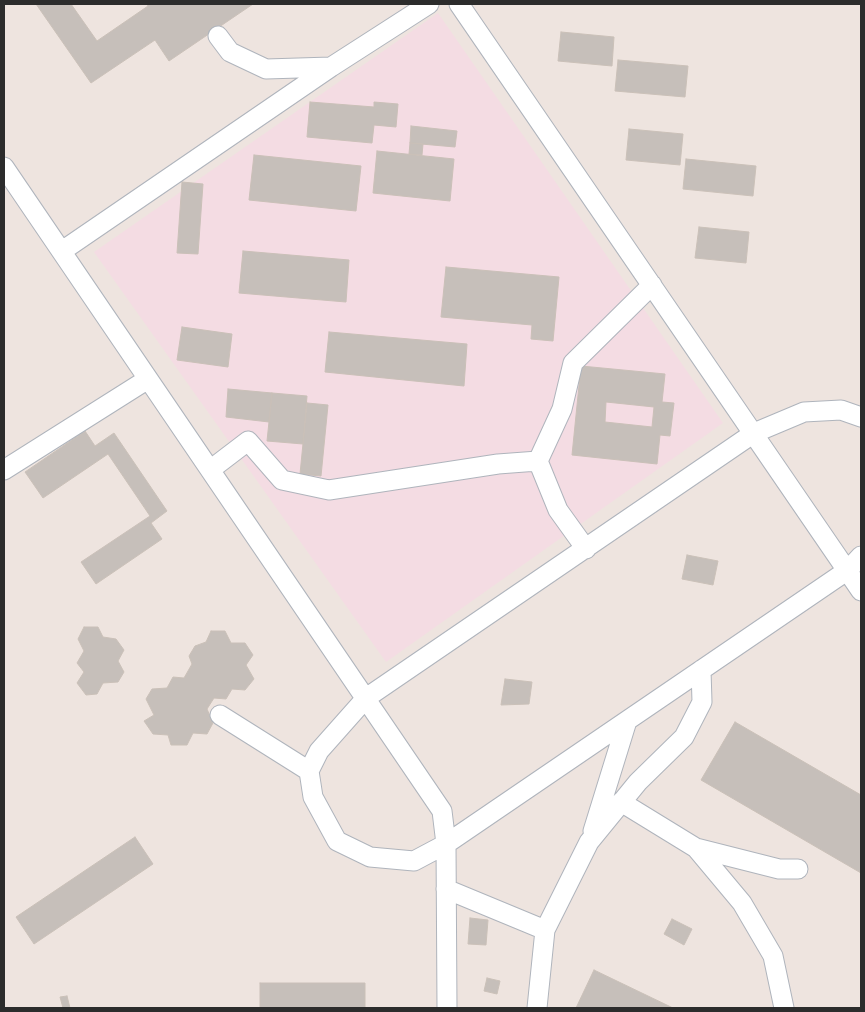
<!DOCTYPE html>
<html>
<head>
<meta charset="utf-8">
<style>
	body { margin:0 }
	#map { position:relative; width:865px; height:1012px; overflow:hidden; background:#eee4df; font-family:"Asap Condensed",sans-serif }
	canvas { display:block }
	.frame { position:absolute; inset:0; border:5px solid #2c2c2c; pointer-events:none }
</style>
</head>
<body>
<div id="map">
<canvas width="865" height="1012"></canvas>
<div class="frame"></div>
</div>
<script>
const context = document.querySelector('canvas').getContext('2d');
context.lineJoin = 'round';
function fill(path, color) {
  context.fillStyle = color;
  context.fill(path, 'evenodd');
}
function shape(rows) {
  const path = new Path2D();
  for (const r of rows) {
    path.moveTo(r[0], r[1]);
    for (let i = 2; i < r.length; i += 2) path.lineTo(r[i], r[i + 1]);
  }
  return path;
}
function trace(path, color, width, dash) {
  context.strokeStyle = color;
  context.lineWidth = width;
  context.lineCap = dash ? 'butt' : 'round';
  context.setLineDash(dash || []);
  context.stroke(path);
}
const medical = shape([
	[438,13,723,423,386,662,94,252]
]);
const building = shape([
	[36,4,71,4,97,41,148,6,147,4,253,4,169,61,155,40,91,83,36,4],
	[561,32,614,37,612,66,558,61,561,32],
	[618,60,688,66,685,97,615,91,618,60],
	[310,102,374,107,374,102,398,104,396,127,374,125,372,143,307,137,310,102],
	[411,126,457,131,455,147,410,143,411,126],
	[629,129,683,134,680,165,626,160,629,129],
	[410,143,423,144,422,155,409,154,410,143],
	[377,151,454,159,450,201,373,193,377,151],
	[254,155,361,166,356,211,249,200,254,155],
	[686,159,756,166,753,196,683,189,686,159],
	[182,182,203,184,198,254,177,253,182,182],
	[699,227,749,232,746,263,695,258,699,227],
	[243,251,349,260,346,302,239,293,243,251],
	[446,267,559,277,553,341,531,339,532,325,441,317,446,267],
	[182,327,232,334,228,367,177,360,182,327],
	[329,332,467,344,464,386,325,372,329,332],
	[581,366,665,374,662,402,674,403,670,436,660,435,657,464,572,455,581,366],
	[606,402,654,407,652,427,605,422,606,402],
	[228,389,272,393,269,422,226,417,228,389],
	[272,393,307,396,303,444,267,441,272,393],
	[307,403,328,405,321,476,300,474,307,403],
	[85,431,95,446,114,433,167,511,151,523,162,539,96,584,81,562,150,516,108,454,43,498,25,472,85,431],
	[687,555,718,561,713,585,682,579,687,555],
	[84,627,98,627,103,637,116,639,124,650,118,661,124,672,118,682,103,683,97,694,86,695,77,683,84,672,77,663,84,651,78,639,84,627],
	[211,631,225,631,231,643,245,643,253,655,246,665,254,679,245,690,232,689,226,699,214,698,207,709,213,723,207,734,193,733,187,745,171,745,168,735,153,734,144,721,154,715,146,699,152,689,167,688,173,677,184,678,192,664,189,656,195,646,206,642,211,631],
	[505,679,532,682,529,704,501,705,505,679],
	[735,722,861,795,861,873,701,780,735,722],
	[135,837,153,864,34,944,16,917,135,837],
	[470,918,488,920,486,945,468,944,470,918],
	[672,919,692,929,684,945,664,934,672,919],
	[594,970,673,1008,576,1008,594,970],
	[487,978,500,981,497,994,484,991,487,978],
	[260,983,365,983,365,1008,260,1008,260,983],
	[67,996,70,1008,63,1008,60,997,67,996]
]);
const minor = shape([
	[459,4,861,591],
	[218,36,230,52,266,69,331,67],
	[4,167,442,811,446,844,447,1008],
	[62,251,331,67,429,4],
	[861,417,841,410,804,412,754,433,366,698,319,751,309,771,313,797,337,841,370,857,414,861,446,844,848,570,861,556],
	[538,461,562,409,573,363,652,285],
	[4,470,148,379],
	[210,470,248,441,282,480,329,490,498,464,538,461,558,510,586,549],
	[220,715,309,771],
	[621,802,696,848,742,903,773,956,784,1008],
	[593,831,627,721],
	[696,848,779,869,798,869],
	[446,889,545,930],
	[537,1008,545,930,589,842,638,782,684,737,702,702,701,670]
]);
fill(medical, '#f4dce3');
fill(building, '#c6bfba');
trace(building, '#cac0b8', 1);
trace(minor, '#afb4bc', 21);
trace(minor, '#fff', 19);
</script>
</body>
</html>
